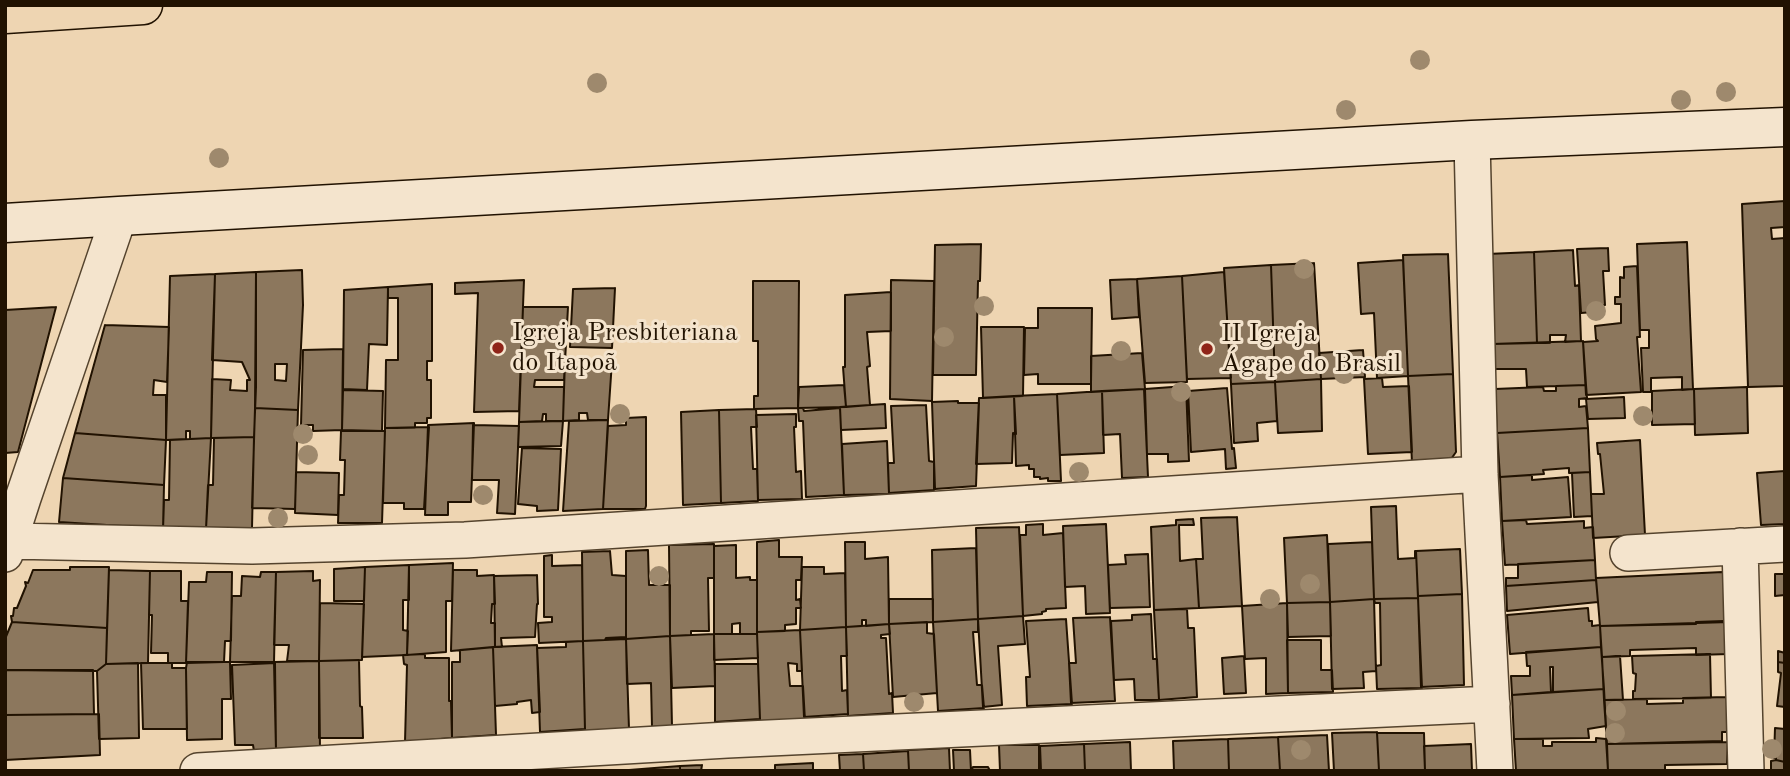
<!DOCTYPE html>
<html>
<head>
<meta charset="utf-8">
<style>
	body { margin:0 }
	#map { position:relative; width:1790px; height:776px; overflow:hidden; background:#eed5b2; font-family:"Old Standard TT",serif }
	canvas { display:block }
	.frame { position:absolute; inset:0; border:7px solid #211201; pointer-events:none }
</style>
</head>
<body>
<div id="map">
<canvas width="1790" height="776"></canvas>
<div class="frame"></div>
</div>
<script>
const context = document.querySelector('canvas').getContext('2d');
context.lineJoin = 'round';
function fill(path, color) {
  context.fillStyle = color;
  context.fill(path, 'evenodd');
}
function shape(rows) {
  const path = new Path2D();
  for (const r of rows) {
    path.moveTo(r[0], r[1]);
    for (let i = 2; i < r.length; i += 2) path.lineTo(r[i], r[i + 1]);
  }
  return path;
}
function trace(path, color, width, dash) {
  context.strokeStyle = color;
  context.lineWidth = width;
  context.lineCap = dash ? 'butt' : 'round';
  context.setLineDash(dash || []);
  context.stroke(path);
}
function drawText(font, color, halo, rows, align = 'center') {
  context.font = font + ' "Old Standard TT",serif';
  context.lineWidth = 6;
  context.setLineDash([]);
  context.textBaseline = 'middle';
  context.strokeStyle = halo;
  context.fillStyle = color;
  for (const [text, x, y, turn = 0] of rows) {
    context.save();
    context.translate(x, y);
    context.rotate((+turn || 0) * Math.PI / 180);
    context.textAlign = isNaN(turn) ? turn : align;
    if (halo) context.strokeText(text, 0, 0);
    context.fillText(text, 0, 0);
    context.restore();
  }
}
const building = shape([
	[1785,201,1785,227,1771,228,1772,239,1785,238,1785,386,1748,387,1742,204,1785,201],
	[1687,242,1693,389,1682,390,1682,377,1651,378,1651,392,1643,392,1641,348,1649,348,1649,330,1640,330,1637,244,1687,242],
	[981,244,980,281,978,281,976,375,933,375,935,245,981,244],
	[1608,248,1609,271,1603,271,1605,305,1594,306,1594,312,1581,313,1577,249,1608,248],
	[1573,250,1575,286,1579,285,1581,341,1565,342,1566,335,1550,335,1550,343,1537,343,1534,252,1573,250],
	[1534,252,1537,343,1492,344,1487,254,1534,252],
	[1448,254,1453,374,1408,376,1403,255,1448,254],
	[1403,260,1408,376,1377,378,1374,313,1361,314,1358,263,1403,260],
	[1314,263,1321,379,1275,382,1271,265,1314,263],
	[1271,265,1275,382,1231,384,1224,268,1271,265],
	[1637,266,1640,337,1637,337,1641,392,1586,395,1583,342,1598,341,1596,339,1595,326,1621,323,1621,304,1615,304,1615,297,1620,297,1620,277,1624,278,1624,267,1637,266],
	[302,270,303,305,298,410,255,408,256,272,302,270],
	[275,364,287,364,286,381,275,380,275,364],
	[256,272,256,387,254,437,211,438,212,379,231,380,230,390,247,391,247,380,250,380,242,362,212,360,215,274,256,272],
	[1224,272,1231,378,1187,379,1182,276,1224,272],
	[215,274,211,438,190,439,190,431,186,431,186,439,166,440,170,276,215,274],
	[1182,276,1187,382,1145,383,1137,279,1182,276],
	[1137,279,1139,317,1112,319,1110,280,1137,279],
	[524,280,519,411,474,412,478,293,455,294,455,283,524,280],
	[891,280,934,281,932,401,890,399,891,280],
	[753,281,799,281,798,408,754,409,754,396,758,396,758,341,753,341,753,281],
	[432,284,432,361,427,361,427,380,431,380,431,418,427,418,427,423,415,423,415,428,385,428,386,360,398,360,398,298,388,298,388,287,432,284],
	[388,287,387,345,369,344,367,390,343,389,344,290,388,287],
	[615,288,612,348,570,347,573,289,615,288],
	[891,292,891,331,867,332,870,366,867,367,870,405,846,407,843,367,845,367,845,295,891,292],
	[56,307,18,452,5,453,5,310,56,307],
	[523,307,568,307,564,380,535,380,534,387,564,387,563,421,546,421,546,414,543,414,542,421,519,422,523,307],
	[1038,308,1092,308,1091,384,1038,384,1038,374,1024,375,1025,328,1038,328,1038,308],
	[105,325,169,327,167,382,154,380,153,395,166,395,166,440,75,433,105,325],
	[981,327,1024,327,1023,396,983,398,981,327],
	[1583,341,1586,385,1527,387,1526,369,1494,369,1492,344,1583,341],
	[343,349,342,430,313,431,313,425,301,425,303,350,343,349],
	[1363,350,1365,377,1321,379,1319,353,1363,350],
	[1142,353,1145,389,1091,392,1091,356,1142,353],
	[565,360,612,361,608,420,588,420,587,413,579,413,579,420,563,421,565,360],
	[1453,374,1456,452,1449,462,1412,463,1408,376,1453,374],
	[1382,378,1383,387,1409,386,1412,452,1368,454,1364,379,1382,378],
	[1321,379,1322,431,1278,433,1275,382,1321,379],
	[1275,382,1277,421,1257,423,1258,441,1234,443,1231,384,1275,382],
	[844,385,846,407,798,408,799,387,844,385],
	[1586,385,1587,398,1579,399,1579,407,1586,406,1588,428,1497,433,1495,389,1543,387,1544,391,1556,391,1556,386,1586,385],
	[1186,386,1189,461,1168,462,1168,454,1147,454,1145,389,1186,386],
	[1747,387,1748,433,1695,435,1694,389,1747,387],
	[1227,388,1232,449,1234,448,1236,468,1226,469,1225,449,1191,452,1188,391,1227,388],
	[1144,389,1148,477,1122,478,1120,434,1103,435,1102,391,1144,389],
	[1693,389,1694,389,1695,424,1652,425,1652,391,1693,389],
	[343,390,383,391,382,431,342,430,343,390],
	[1102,391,1104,453,1060,455,1057,394,1102,391],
	[1057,394,1061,481,1048,481,1048,478,1040,479,1040,477,1034,477,1034,469,1029,469,1029,465,1016,466,1014,396,1057,394],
	[1014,396,1016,434,1013,433,1012,463,976,464,979,398,1014,396],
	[1624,397,1625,418,1588,419,1586,399,1624,397],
	[958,401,958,403,979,403,976,486,935,489,932,402,958,401],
	[885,404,886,428,841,430,840,407,885,404],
	[926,405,929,461,934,462,934,490,889,493,888,463,894,463,891,406,926,405],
	[255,408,298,410,295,509,252,508,255,408],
	[798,408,803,408,804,411,840,408,844,495,806,497,803,421,799,421,798,408],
	[756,409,757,427,751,427,753,469,757,469,758,501,721,503,719,410,756,409],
	[719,410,721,503,683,505,681,412,719,410],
	[796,414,796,427,794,427,796,472,801,471,802,499,758,500,756,415,796,414],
	[646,417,646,506,645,509,603,509,608,426,626,425,626,418,646,417],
	[608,420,603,509,563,511,569,421,608,420],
	[563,421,561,446,518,447,519,422,563,421],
	[474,423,471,502,448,502,448,515,425,515,428,425,474,423],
	[473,425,519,426,515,514,497,513,499,480,472,480,473,425],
	[429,427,424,509,404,509,404,503,383,503,385,428,429,427],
	[1588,428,1590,472,1569,473,1569,468,1543,470,1544,474,1500,477,1497,433,1588,428],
	[341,431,385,431,382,523,338,523,339,495,344,495,345,460,340,460,341,431],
	[75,433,166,440,164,485,63,478,75,433],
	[254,437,252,528,206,529,208,485,213,485,214,438,254,437],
	[211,438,206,529,163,530,164,500,169,500,170,440,211,438],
	[1640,440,1645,535,1593,538,1591,494,1604,494,1600,454,1598,454,1597,443,1640,440],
	[887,441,889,494,844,495,842,444,887,441],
	[522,448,561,449,558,510,537,511,537,506,518,504,522,448],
	[1785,471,1785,524,1761,525,1757,473,1785,471],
	[296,472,339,473,338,515,295,513,296,472],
	[1590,472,1592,516,1574,517,1572,473,1590,472],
	[1532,475,1532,480,1568,477,1571,517,1502,521,1500,477,1532,475],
	[63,478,164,485,163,530,154,528,59,522,63,478],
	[1396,506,1398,559,1415,558,1415,551,1416,551,1418,598,1374,599,1371,507,1396,506],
	[1237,517,1242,606,1199,608,1196,559,1203,559,1201,518,1237,517],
	[1193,519,1194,525,1179,525,1180,561,1196,559,1199,608,1154,610,1151,527,1176,525,1176,520,1193,519],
	[1526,520,1527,524,1584,521,1584,528,1593,527,1595,560,1505,565,1502,521,1526,520],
	[1043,524,1043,535,1063,533,1066,608,1046,609,1046,611,1042,612,1042,614,1023,616,1020,535,1026,535,1026,525,1043,524],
	[1106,524,1110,613,1086,614,1085,586,1065,587,1063,526,1106,524],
	[1019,527,1023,616,978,619,976,528,1019,527],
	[1327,535,1330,602,1287,603,1284,538,1327,535],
	[779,540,779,557,802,557,801,580,796,580,796,600,800,599,801,608,796,608,796,624,785,625,785,631,757,632,757,542,779,540],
	[845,542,865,542,865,559,888,557,889,624,866,626,866,620,862,620,862,626,846,627,845,542],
	[1372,542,1374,599,1330,602,1328,544,1372,542],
	[714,544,714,578,708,578,709,631,691,631,691,635,670,636,669,545,714,544],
	[736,545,736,578,750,577,750,580,757,580,757,634,740,634,740,623,732,624,732,634,714,634,714,546,736,545],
	[976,548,978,619,933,622,932,550,976,548],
	[1460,549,1462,594,1418,596,1416,551,1460,549],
	[648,550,649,585,670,585,670,636,626,639,626,551,648,550],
	[610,551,612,575,626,576,626,637,606,638,605,640,583,641,582,552,610,551],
	[1148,554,1150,607,1110,608,1108,565,1126,564,1125,555,1148,554],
	[552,555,552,566,582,565,583,641,539,643,538,623,552,622,552,617,544,617,544,556,552,555],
	[1595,560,1596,580,1506,586,1506,578,1518,578,1518,564,1595,560],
	[453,563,452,601,446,601,446,652,407,655,409,565,453,563],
	[409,565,409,600,403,600,403,630,408,631,407,655,362,657,365,567,409,565],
	[70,567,109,567,107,628,12,622,11,616,13,616,14,608,17,608,26,586,25,582,28,583,33,570,70,570,70,567],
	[365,567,364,601,334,601,334,569,365,567],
	[802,567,824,567,824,574,845,573,846,627,800,630,802,567],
	[109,570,150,571,148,663,106,664,109,570],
	[453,570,477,570,477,576,494,575,495,604,492,604,491,623,495,623,495,647,451,651,453,570],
	[150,571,181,571,181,601,188,601,186,663,168,663,168,653,151,653,152,615,149,615,150,571],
	[313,571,313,581,320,580,319,661,287,661,289,645,274,645,276,572,313,571],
	[207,572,232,572,231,641,225,641,224,662,186,663,189,582,206,582,207,572],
	[261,572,276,572,274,662,230,662,232,596,241,596,242,576,260,577,261,572],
	[1723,572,1723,583,1729,582,1729,622,1724,623,1724,621,1696,622,1696,624,1600,626,1596,578,1723,572],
	[1775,574,1785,574,1785,595,1775,596,1775,574],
	[537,575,538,604,537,604,535,637,501,638,502,647,495,647,494,576,537,575],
	[1596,580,1598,602,1507,611,1506,586,1596,580],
	[1462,594,1464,685,1421,687,1418,596,1462,594],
	[1418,598,1422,688,1377,689,1376,666,1381,665,1380,603,1375,603,1374,599,1418,598],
	[889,599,933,599,933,622,889,624,889,599],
	[1374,599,1376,671,1363,672,1364,688,1332,689,1330,602,1374,599],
	[1330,602,1331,636,1288,637,1287,603,1330,602],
	[320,603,364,604,362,660,319,661,320,603],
	[1287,603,1288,693,1266,694,1266,658,1245,659,1242,606,1287,603],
	[1588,608,1589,621,1592,621,1592,626,1600,625,1601,647,1510,654,1507,615,1588,608],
	[1187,609,1188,628,1194,628,1197,697,1159,700,1154,610,1187,609],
	[1151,614,1153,659,1157,659,1159,700,1135,700,1134,679,1114,680,1111,621,1132,620,1132,615,1151,614],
	[1023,616,1025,644,998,646,1002,705,983,707,978,619,1023,616],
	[1110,617,1115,701,1071,703,1069,663,1076,663,1073,618,1110,617],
	[978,619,978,632,973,632,977,685,982,685,984,708,938,711,933,622,978,619],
	[1066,619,1072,704,1027,706,1026,677,1030,677,1026,621,1066,619],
	[12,622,107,628,106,664,97,671,5,670,5,639,12,622],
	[927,622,927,633,934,634,937,693,893,697,889,624,927,622],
	[1729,622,1729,654,1696,655,1696,648,1630,650,1630,656,1602,657,1600,626,1729,622],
	[889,624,890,634,881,635,881,638,886,638,889,694,892,693,893,713,848,716,846,627,889,624],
	[846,627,847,656,841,656,842,691,847,690,848,714,804,717,800,630,846,627],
	[800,630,802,671,797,671,797,664,788,663,790,686,803,686,805,721,760,721,757,632,800,630],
	[714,634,715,686,672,688,670,636,714,634],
	[714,634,757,634,758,658,714,660,714,634],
	[670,636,672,726,652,727,651,683,627,684,626,639,670,636],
	[626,639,629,729,585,731,583,641,626,639],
	[1287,640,1321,640,1321,670,1332,670,1333,692,1288,693,1287,640],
	[583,641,585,729,540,732,537,648,566,647,566,642,583,641],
	[537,645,540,712,532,713,531,700,517,702,517,704,495,706,493,647,537,645],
	[493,647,496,735,452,738,452,662,460,662,460,650,493,647],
	[1601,647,1604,689,1553,692,1553,667,1550,667,1551,692,1512,695,1511,676,1530,676,1530,666,1527,666,1526,652,1601,647],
	[1778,651,1785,653,1785,663,1778,662,1778,651],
	[425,654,425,658,449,658,449,701,451,701,452,738,405,742,407,665,404,664,403,655,425,654],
	[1710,654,1711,698,1633,699,1633,691,1635,691,1636,674,1633,673,1632,656,1710,654],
	[1244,656,1246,693,1224,694,1222,658,1244,656],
	[1620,656,1623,700,1604,700,1602,657,1620,656],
	[359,660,360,706,362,707,363,738,319,738,319,661,359,660],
	[319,661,320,750,276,751,274,662,319,661],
	[187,662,230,662,231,699,222,699,222,739,187,740,186,668,187,662],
	[1778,662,1785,663,1785,707,1777,706,1781,673,1778,672,1778,662],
	[138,663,139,738,99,739,97,671,106,664,138,663],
	[141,663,172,663,172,668,186,668,187,729,143,729,141,663],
	[275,663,276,751,254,751,253,745,235,745,232,665,275,663],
	[715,664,758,664,760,719,715,722,715,664],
	[5,670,93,670,94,714,5,715,5,670],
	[1604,689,1606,726,1588,729,1589,738,1514,739,1512,695,1604,689],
	[1728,697,1727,732,1722,732,1722,741,1607,744,1604,700,1647,699,1647,704,1683,703,1683,698,1728,697],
	[99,714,100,755,5,760,5,715,99,714],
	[1775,728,1785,729,1785,762,1776,760,1776,758,1774,758,1775,728],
	[1377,732,1379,771,1334,771,1332,733,1377,732],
	[1377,733,1424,733,1425,771,1379,771,1377,733],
	[1327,735,1329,771,1280,771,1278,737,1327,735],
	[1278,737,1280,771,1229,771,1228,739,1278,737],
	[1596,738,1606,739,1608,771,1516,771,1514,739,1543,739,1543,746,1552,746,1552,742,1596,742,1596,738],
	[1228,739,1229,771,1174,771,1173,741,1228,739],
	[1130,742,1131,771,1085,771,1084,744,1130,742],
	[1728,742,1727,764,1665,765,1665,771,1608,771,1607,744,1728,742],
	[1084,744,1085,771,1041,771,1040,746,1084,744],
	[1471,744,1472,771,1425,771,1424,746,1471,744],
	[999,745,1039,745,1039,771,1000,771,999,745],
	[949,748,950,771,909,771,908,750,949,748],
	[953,750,970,750,971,771,954,771,953,750],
	[908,751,909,771,864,771,863,754,908,751],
	[863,754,864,771,840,771,839,755,863,754],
	[1776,760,1785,762,1785,771,1771,770,1771,761,1776,760],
	[813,763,813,771,775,771,775,765,813,763],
	[702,765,701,771,680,771,680,766,702,765],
	[680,766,680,771,629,770,680,766],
	[973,767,988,767,990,771,971,771,973,767]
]);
const street = shape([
	[1472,140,1480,474,1495,771],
	[10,541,252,546,465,540,1480,474],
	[1740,546,1746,771],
	[1628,553,1785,544],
	[5,554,23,498,119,216],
	[198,771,727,740,1492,704]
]);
const secondary = shape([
	[5,223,119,216,1472,140,1785,127]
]);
const primary = shape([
	[5,14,143,5]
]);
const trees = [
	[1420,60],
	[597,83],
	[1726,92],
	[1681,100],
	[1346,110],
	[219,158],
	[1304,269],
	[984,306],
	[1596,311],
	[944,337],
	[1121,351],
	[1344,374],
	[1181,392],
	[620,414],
	[1643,416],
	[303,434],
	[308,455],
	[1079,472],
	[483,495],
	[278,518],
	[659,576],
	[1310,584],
	[1270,599],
	[914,702],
	[1616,711],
	[1615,733],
	[1772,749],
	[1301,750]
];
const markers = [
	[498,348,7,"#8f2418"],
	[1207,349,7,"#8f2418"]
];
const poiNames = [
	["Igreja Presbiteriana",512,333],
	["do Itapoã",512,363],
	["II Igreja",1221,334],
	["Ágape do Brasil",1221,364]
];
fill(building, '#8c775d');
trace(building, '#211201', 2);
trace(street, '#54432d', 38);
trace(secondary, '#211201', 41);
trace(primary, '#211201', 41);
trace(street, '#f4e4cd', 35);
trace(secondary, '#f4e4cd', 38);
trace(primary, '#eed5b2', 38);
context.fillStyle = '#9e896d';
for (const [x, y] of trees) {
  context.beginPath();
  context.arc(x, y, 10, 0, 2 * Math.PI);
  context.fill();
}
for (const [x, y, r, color] of markers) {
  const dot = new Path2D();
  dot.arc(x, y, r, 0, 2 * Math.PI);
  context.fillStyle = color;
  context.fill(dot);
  trace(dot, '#f4e4cd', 2.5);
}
drawText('26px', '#211201', '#f4e4cd', poiNames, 'left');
</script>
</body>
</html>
